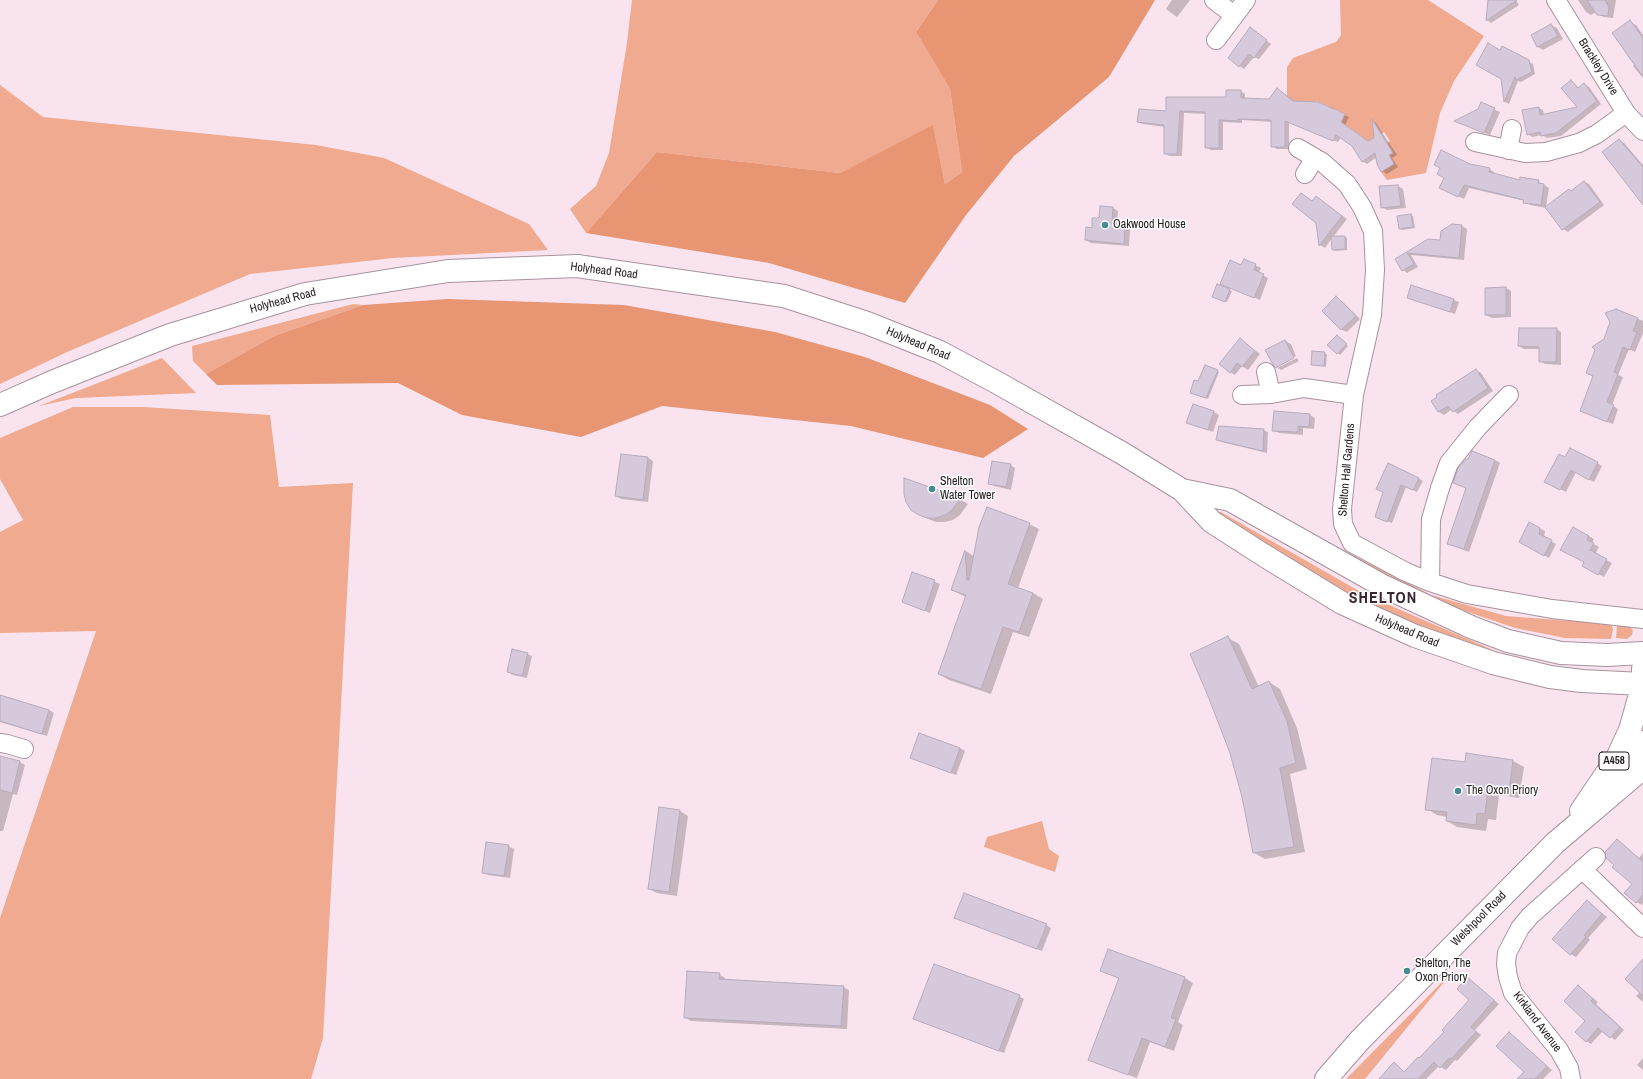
<!DOCTYPE html>
<html>
<head>
<meta charset="utf-8">
<style>
	body { margin:0 }
	canvas { display:block; background:#f9e3ee }
</style>
</head>
<body>
<canvas width="1643" height="1079"></canvas>
<script>
const context = document.querySelector('canvas').getContext('2d');
context.lineJoin = 'round';
function fill(path, color) {
  context.fillStyle = color;
  context.fill(path, 'evenodd');
}
function shape(rows) {
  const path = new Path2D();
  for (const r of rows) {
    path.moveTo(r[0], r[1]);
    for (let i = 2; i < r.length; i += 2) path.lineTo(r[i], r[i + 1]);
  }
  return path;
}
function trace(path, color, width, dash) {
  context.strokeStyle = color;
  context.lineWidth = width;
  context.lineCap = dash ? 'butt' : 'round';
  context.setLineDash(dash || []);
  context.stroke(path);
}
function drawText(font, color, halo, rows, align = 'center') {
  context.font = font + ' "Archivo Narrow",sans-serif';
  context.lineWidth = 3;
  context.setLineDash([]);
  context.textBaseline = 'middle';
  context.strokeStyle = halo;
  context.fillStyle = color;
  for (const [text, x, y, turn = 0] of rows) {
    context.save();
    context.translate(x, y);
    context.rotate((+turn || 0) * Math.PI / 180);
    context.textAlign = isNaN(turn) ? turn : align;
    if (halo) context.strokeText(text, 0, 0);
    context.fillText(text, 0, 0);
    context.restore();
  }
}
const green = shape([
	[632,0,938,0,916,32,950,89,962,172,945,184,933,126,840,173,657,152,586,233,570,209,596,186,609,153,627,43],
	[1340,0,1428,0,1484,36,1454,81,1440,113,1426,173,1387,180,1381,172,1394,164,1389,155,1393,153,1387,143,1390,141,1384,132,1354,150,1352,146,1360,135,1347,126,1341,124,1345,114,1335,109,1333,114,1328,106,1316,101,1310,114,1287,101,1287,67,1293,58,1336,42,1341,35],
	[0,85,43,117,316,145,384,158,529,224,548,250,393,258,250,274,67,352,0,384],
	[353,304,363,305,274,336,206,374,193,361,192,346],
	[162,358,196,393,76,398,39,406],
	[73,407,143,407,270,415,279,487,353,483,323,1038,311,1079,0,1079,0,918,96,631,0,633,0,532,23,520,0,479,0,438],
	[1217,512,1221,512,1366,595,1523,663,1373,609,1273,553],
	[1339,548,1431,595,1506,616,1611,624,1613,629,1611,639,1565,638,1515,628,1427,598,1329,551],
	[1617,625,1629,626,1633,630,1632,635,1627,639,1616,638],
	[1042,821,1049,849,1059,856,1055,872,984,847,987,837],
	[1454,970,1365,1079,1347,1079,1347,1078]
]);
const forest = shape([
	[938,0,1155,0,1109,77,1014,156,966,215,905,303,769,263,586,233,657,152,840,173,933,125,945,184,962,172,950,89,916,32],
	[448,299,624,305,775,332,865,357,990,405,1028,429,983,458,851,426,662,406,581,437,462,415,398,383,217,385,206,374,274,336,363,305]
]);
const shadow = shape([
	[1172,0,1190,0,1177,17,1166,9],
	[1488,0,1516,0,1519,5,1491,23,1487,20],
	[1578,0,1616,0,1613,18,1604,17,1596,12,1591,15,1586,12],
	[1630,22,1636,25,1643,35,1643,55],
	[1551,25,1557,28,1563,39,1543,50,1538,47,1532,36],
	[1250,28,1271,44,1259,59,1254,57,1244,69,1229,58],
	[1503,47,1533,64,1535,74,1521,82,1518,81,1509,104,1505,102,1502,78,1501,51],
	[1643,59,1643,78,1633,66],
	[1571,81,1579,88,1584,84,1589,87,1601,104,1561,136,1547,138,1542,135,1532,137,1528,134,1539,108,1543,110,1544,115,1578,108],
	[1277,89,1295,102,1344,115,1349,117,1345,125,1369,142,1375,138,1373,121,1376,123,1397,155,1392,158,1398,167,1387,174,1382,171,1378,164,1377,157,1367,164,1362,161,1352,145,1341,137,1338,142,1289,122,1289,149,1277,149,1272,146,1272,122,1242,120,1242,123,1223,122,1223,150,1211,150,1206,147,1206,114,1184,113,1182,156,1169,156,1165,153,1165,127,1143,124,1138,122,1167,112,1227,98,1241,91,1245,94,1245,99,1270,100],
	[1481,104,1500,112,1490,135,1461,123,1479,110],
	[1619,140,1624,143,1643,165,1643,202],
	[1470,165,1489,169,1494,172,1494,174,1521,181,1538,181,1549,188,1546,207,1569,190,1572,191,1584,182,1589,184,1604,205,1568,232,1563,229,1546,208,1530,205,1525,201,1469,188,1464,199,1445,190],
	[1398,186,1403,189,1406,208,1387,210,1382,207,1380,187],
	[1316,197,1347,219,1333,237,1345,237,1347,238,1347,250,1335,251,1333,249,1332,238,1325,248,1320,245,1317,222],
	[1113,208,1118,211,1117,226,1125,226,1130,229,1129,246,1091,243,1086,240,1100,219],
	[1411,215,1413,216,1415,228,1402,230,1400,229],
	[1462,226,1467,229,1464,260,1411,255,1418,267,1407,273,1403,270,1396,259,1428,240,1441,241],
	[1244,260,1261,268,1259,273,1268,278,1260,300,1227,286],
	[1506,288,1511,291,1511,317,1492,318,1486,315],
	[1229,290,1232,291,1227,302,1215,298],
	[1337,298,1342,301,1360,319,1347,332,1342,330,1324,311],
	[1408,298,1454,300,1459,302,1455,314],
	[1616,310,1643,321,1643,333,1635,352,1629,349,1618,375,1623,377,1612,405,1618,409,1613,424,1581,411,1594,377,1587,373,1605,339],
	[1556,329,1561,332,1561,365,1545,364,1540,361,1540,349,1524,349,1519,346],
	[1339,337,1348,346,1340,355,1329,345],
	[1285,341,1291,344,1296,356,1277,365,1277,368,1297,358,1299,361,1281,370,1276,367],
	[1245,343,1260,354,1248,370,1242,366,1235,375,1230,372],
	[1313,352,1327,354,1326,367,1312,364],
	[1476,370,1481,373,1493,391,1458,414,1452,409,1444,415,1439,412,1432,401],
	[1217,371,1219,372,1208,399,1191,393,1198,383],
	[1214,412,1219,415,1213,432,1188,423],
	[1310,415,1315,418,1314,429,1303,428,1303,435,1279,433,1273,430],
	[1263,430,1268,432,1267,453,1222,442,1217,440],
	[622,455,648,458,653,461,648,502,621,499,616,496],
	[1565,459,1597,463,1602,466,1594,482,1576,472,1566,492,1550,484],
	[1495,460,1500,463,1469,552,1453,546,1448,543,1467,488,1454,483],
	[1010,465,1015,468,1011,490,994,486,989,483],
	[1418,478,1423,481,1417,492,1406,487,1392,523,1380,519,1384,492,1377,488],
	[905,479,960,499,968,504,960,515,953,520,945,522,936,522,928,519,919,514],
	[1530,523,1545,531,1544,537,1556,544,1549,558,1525,545],
	[1029,524,1039,529,1018,588,1033,593,1043,599,1029,637,1013,632,991,694,949,680,939,674,966,597,952,590,966,551,975,557],
	[1573,528,1594,539,1592,543,1599,547,1595,554,1612,563,1604,577,1583,566,1585,562],
	[913,573,940,584,930,613,903,602],
	[1228,638,1239,644,1259,687,1269,682,1280,689,1297,728,1307,769,1290,774,1305,852,1265,859,1254,853],
	[527,654,532,656,527,678,513,675,508,672],
	[0,696,49,710,54,713,47,736,0,722],
	[960,748,965,751,956,775,911,758],
	[0,757,20,762,25,765,17,795,13,794,3,831,0,831],
	[1513,761,1524,767,1519,798,1499,795,1496,820,1488,819,1486,831,1457,827,1447,821,1447,817,1437,815,1427,809,1466,763],
	[660,808,680,811,688,816,677,896,657,893,649,889],
	[1617,840,1639,858,1643,853,1643,903,1642,905,1636,902,1633,884,1616,864],
	[508,846,514,849,510,878,488,875,483,872],
	[1587,901,1607,917,1588,938,1590,940,1576,957,1570,954],
	[956,918,1046,925,1051,928,1042,951],
	[1108,950,1185,978,1193,983,1178,1022,1183,1025,1174,1051,1150,1042,1137,1078,1098,1064,1090,1060,1119,979,1101,970],
	[1643,961,1643,1002,1636,996,1640,992],
	[719,974,725,978,725,980,843,987,849,990,847,1029,691,1021,686,1018],
	[1468,978,1499,1004,1475,1030,1481,1035,1457,1061,1455,1060,1446,1070,1439,1066,1426,1079,1390,1079,1395,1064,1405,1072,1420,1059,1445,1032,1471,1000],
	[1578,986,1598,1002,1596,1004,1624,1030,1615,1040,1603,1031,1591,1044,1586,1041,1587,1021],
	[1019,996,1024,999,1004,1053,914,1019],
	[1509,1033,1552,1070,1543,1079,1518,1079,1525,1072],
	[1643,1058,1643,1070,1637,1065]
]);
const building = shape([
	[1488,0,1517,0,1486,21,1488,0],
	[1587,0,1605,0,1609,7,1608,16,1597,15,1587,0],
	[1630,20,1643,38,1643,77,1612,33,1630,20],
	[1551,24,1558,36,1537,47,1531,35,1551,24],
	[1250,27,1267,40,1254,58,1249,54,1239,67,1228,58,1250,27],
	[1488,43,1500,50,1502,46,1529,60,1532,72,1516,80,1515,77,1504,102,1501,79,1476,65,1488,43],
	[1571,80,1578,88,1584,83,1597,101,1556,133,1541,136,1540,132,1527,135,1522,110,1539,107,1540,115,1577,107,1561,88,1571,80],
	[1277,88,1293,101,1318,102,1345,114,1341,122,1368,141,1374,138,1372,119,1393,153,1389,155,1394,164,1381,172,1377,164,1375,153,1362,162,1352,146,1336,135,1333,141,1285,121,1285,147,1271,147,1271,120,1238,119,1238,121,1219,120,1219,148,1205,148,1205,112,1180,111,1177,154,1164,154,1164,125,1137,122,1139,109,1166,111,1166,97,1226,97,1226,90,1241,90,1241,98,1269,99,1277,88],
	[1481,102,1495,108,1484,133,1454,121,1478,109,1481,102],
	[1619,139,1643,167,1643,205,1602,152,1619,139],
	[1441,150,1470,164,1490,168,1489,172,1520,180,1520,177,1539,180,1538,183,1544,184,1541,205,1523,203,1524,200,1464,185,1458,197,1439,188,1444,178,1437,174,1440,168,1434,165,1441,150],
	[1584,181,1600,202,1562,230,1545,207,1569,189,1571,191,1584,181],
	[1398,185,1401,206,1381,208,1379,186,1398,185],
	[1301,193,1312,201,1316,196,1342,216,1319,246,1316,223,1292,204,1301,193],
	[1100,206,1113,207,1112,224,1125,225,1124,244,1085,240,1086,227,1092,228,1092,218,1099,218,1100,206],
	[1411,214,1413,227,1399,229,1397,216,1411,214],
	[1452,224,1462,225,1459,258,1407,253,1414,264,1402,271,1395,259,1428,239,1440,240,1441,231,1452,224],
	[1331,236,1345,236,1345,249,1332,250,1331,236],
	[1244,259,1256,264,1254,270,1264,274,1254,298,1220,284,1230,260,1241,265,1244,259],
	[1217,284,1230,289,1225,302,1212,297,1217,284],
	[1411,285,1454,299,1450,312,1407,298,1411,285],
	[1506,287,1506,315,1485,315,1485,288,1506,287],
	[1336,296,1356,316,1341,330,1322,311,1336,296],
	[1616,309,1638,318,1633,331,1637,332,1630,350,1623,347,1614,372,1618,374,1607,402,1614,405,1607,422,1580,411,1593,376,1586,373,1595,350,1592,347,1604,339,1610,322,1605,313,1616,309],
	[1519,328,1557,328,1556,362,1539,362,1539,347,1518,346,1519,328],
	[1337,335,1347,344,1337,354,1327,345,1337,335],
	[1240,338,1255,351,1242,367,1237,363,1230,373,1219,364,1240,338],
	[1285,340,1294,358,1275,368,1265,350,1285,340],
	[1312,351,1325,352,1324,366,1311,365,1312,351],
	[1205,365,1218,370,1206,398,1190,393,1194,380,1198,381,1205,365],
	[1476,369,1488,388,1453,412,1448,406,1438,412,1431,401,1437,397,1436,395,1476,369],
	[1193,404,1214,411,1208,430,1186,423,1193,404],
	[1274,411,1310,414,1309,427,1298,426,1298,432,1272,431,1274,411],
	[1219,426,1264,429,1263,451,1216,440,1219,426],
	[1570,448,1598,462,1589,480,1571,470,1560,490,1544,482,1559,454,1565,457,1570,448],
	[1472,451,1495,460,1464,549,1447,544,1466,488,1453,483,1458,468,1466,459,1468,459,1472,451],
	[621,454,648,457,643,500,615,496,621,454],
	[992,461,1011,464,1006,487,988,484,992,461],
	[1388,463,1419,478,1413,490,1401,485,1387,522,1375,517,1383,492,1376,489,1388,463],
	[904,478,961,498,952,510,945,515,936,518,927,518,919,515,911,510,906,502,904,494,904,478],
	[987,507,1030,523,1008,584,1033,593,1019,632,1003,627,981,689,938,674,966,595,951,590,965,550,967,580,969,580,979,527,987,507],
	[1529,522,1540,528,1539,534,1552,540,1544,556,1519,542,1529,522],
	[1573,527,1589,536,1587,540,1594,543,1590,550,1607,559,1598,575,1582,566,1584,562,1560,550,1573,527],
	[912,572,935,580,925,611,902,602,912,572],
	[1228,636,1252,689,1269,681,1287,721,1296,763,1280,768,1294,847,1253,853,1242,797,1230,753,1208,696,1190,654,1228,636],
	[512,649,528,653,522,676,507,672,512,649],
	[0,695,49,710,42,734,0,721,0,695],
	[919,733,960,748,951,773,910,758,919,733],
	[1466,753,1513,760,1509,792,1488,789,1485,814,1477,813,1476,825,1446,821,1447,812,1425,810,1432,758,1465,762,1466,753],
	[0,756,20,761,12,793,0,790,0,756],
	[659,807,680,810,669,892,648,889,659,807],
	[1617,839,1643,862,1643,895,1636,903,1624,893,1632,884,1612,867,1614,865,1606,858,1605,852,1617,839],
	[486,842,509,845,504,876,482,873,486,842],
	[964,893,1047,924,1037,949,954,918,964,893],
	[1587,900,1602,914,1584,935,1586,937,1570,955,1552,939,1587,900],
	[1108,949,1185,977,1171,1018,1176,1019,1165,1047,1142,1038,1128,1075,1088,1060,1119,978,1100,971,1108,949],
	[1643,959,1643,996,1625,979,1643,959],
	[934,964,1020,995,999,1051,913,1019,934,964],
	[687,971,720,973,719,979,844,986,841,1026,684,1018,687,971],
	[1467,977,1494,1000,1471,1027,1476,1032,1451,1059,1449,1058,1440,1068,1434,1062,1418,1079,1379,1079,1394,1062,1404,1072,1418,1057,1419,1058,1444,1032,1442,1030,1469,1000,1457,989,1467,977],
	[1578,985,1593,999,1591,1001,1620,1027,1610,1038,1598,1028,1586,1042,1575,1032,1585,1021,1564,1001,1578,985],
	[1509,1032,1547,1066,1535,1079,1517,1079,1524,1072,1496,1046,1509,1032]
]);
const minor = shape([
	[1214,0,1234,15],
	[1556,0,1626,113,1643,131],
	[1216,40,1246,0],
	[1475,142,1525,153,1546,152,1579,143,1597,134,1626,113],
	[1298,148,1322,162,1347,184,1362,207,1373,231,1375,270,1372,315,1354,395,1342,509,1343,524,1352,543,1406,572,1430,582,1467,594,1552,609,1643,619],
	[1508,150,1512,129],
	[1305,174,1315,158],
	[1266,372,1271,394],
	[1242,395,1271,394,1304,388,1354,395],
	[1430,582,1431,519,1440,488,1449,463,1478,427,1509,395],
	[0,743,7,744,24,749],
	[1582,869,1643,928],
	[1571,1079,1569,1068,1559,1050,1513,993,1508,977,1506,964,1507,953,1520,928,1530,916,1596,857]
]);
const major = shape([
	[0,405,52,382,170,335,305,294,448,271,577,266,784,296,867,323,940,352,996,382,1122,453,1182,490,1212,522,1265,556,1342,603,1415,636,1493,663,1550,677,1582,681,1643,684],
	[1182,490,1230,500,1383,586,1471,627,1508,641,1561,653,1607,655,1643,653],
	[1628,780,1643,742],
	[1581,811,1617,758,1630,730,1643,684,1643,669],
	[1326,1079,1360,1040,1555,843,1643,768]
]);
const markers = [
	[1105,225,4,"#448c92"],
	[932,489,4,"#448c92"],
	[1458,791,4,"#448c92"],
	[1407,971,4,"#448c92"]
];
const shields = [
	[1614,761,30]
];
const shieldNames = [
	["A458",1614,761]
];
const streetNames = [
	["Brackley Drive",1598,67,58],
	["Holyhead Road",604,271,7],
	["Holyhead Road",283,301,-15],
	["Holyhead Road",918,344,23],
	["Shelton Hall Gardens",1347,470,-85],
	["Holyhead Road",1407,631,23],
	["Welshpool Road",1479,919,-45],
	["Kirkland Avenue",1537,1022,53]
];
const poiNames = [
	["Oakwood House",1113,225],
	["Shelton",940,482],
	["Water Tower",940,496],
	["The Oxon Priory",1466,791],
	["Shelton, The",1415,964],
	["Oxon Priory",1415,978]
];
const districtNames = [
	["SHELTON",1383,599]
];
fill(green, '#f0aa8f');
fill(forest, '#e89574');
fill(shadow, '#0003');
fill(building, '#d6c9db');
trace(building, '#b7abbc', 1);
trace(minor, '#a7929d', 20);
trace(major, '#a7929d', 24);
trace(minor, '#fff', 18);
trace(major, '#fff', 22);
for (const [x, y, r, color] of markers) {
  const dot = new Path2D();
  dot.arc(x, y, r, 0, 2 * Math.PI);
  context.fillStyle = color;
  context.fill(dot);
  trace(dot, '#fff', 1.5);
}
for (const [x, y, w] of shields) {
  const box = new Path2D();
  box.roundRect(x - w / 2, y - 9, w, 18, 3);
  context.fillStyle = '#fff';
  context.fill(box);
  trace(box, '#221b1f', 1);
}
drawText('bold 11px', '#221b1f', null, shieldNames);
drawText('12px', '#221b1f', '#fff', streetNames);
drawText('12px', '#221b1f', '#fff', poiNames, 'left');
context.letterSpacing = '1px';
drawText('bold 16px', '#392831', '#fff', districtNames);
context.letterSpacing = '0px';
</script>
</body>
</html>
